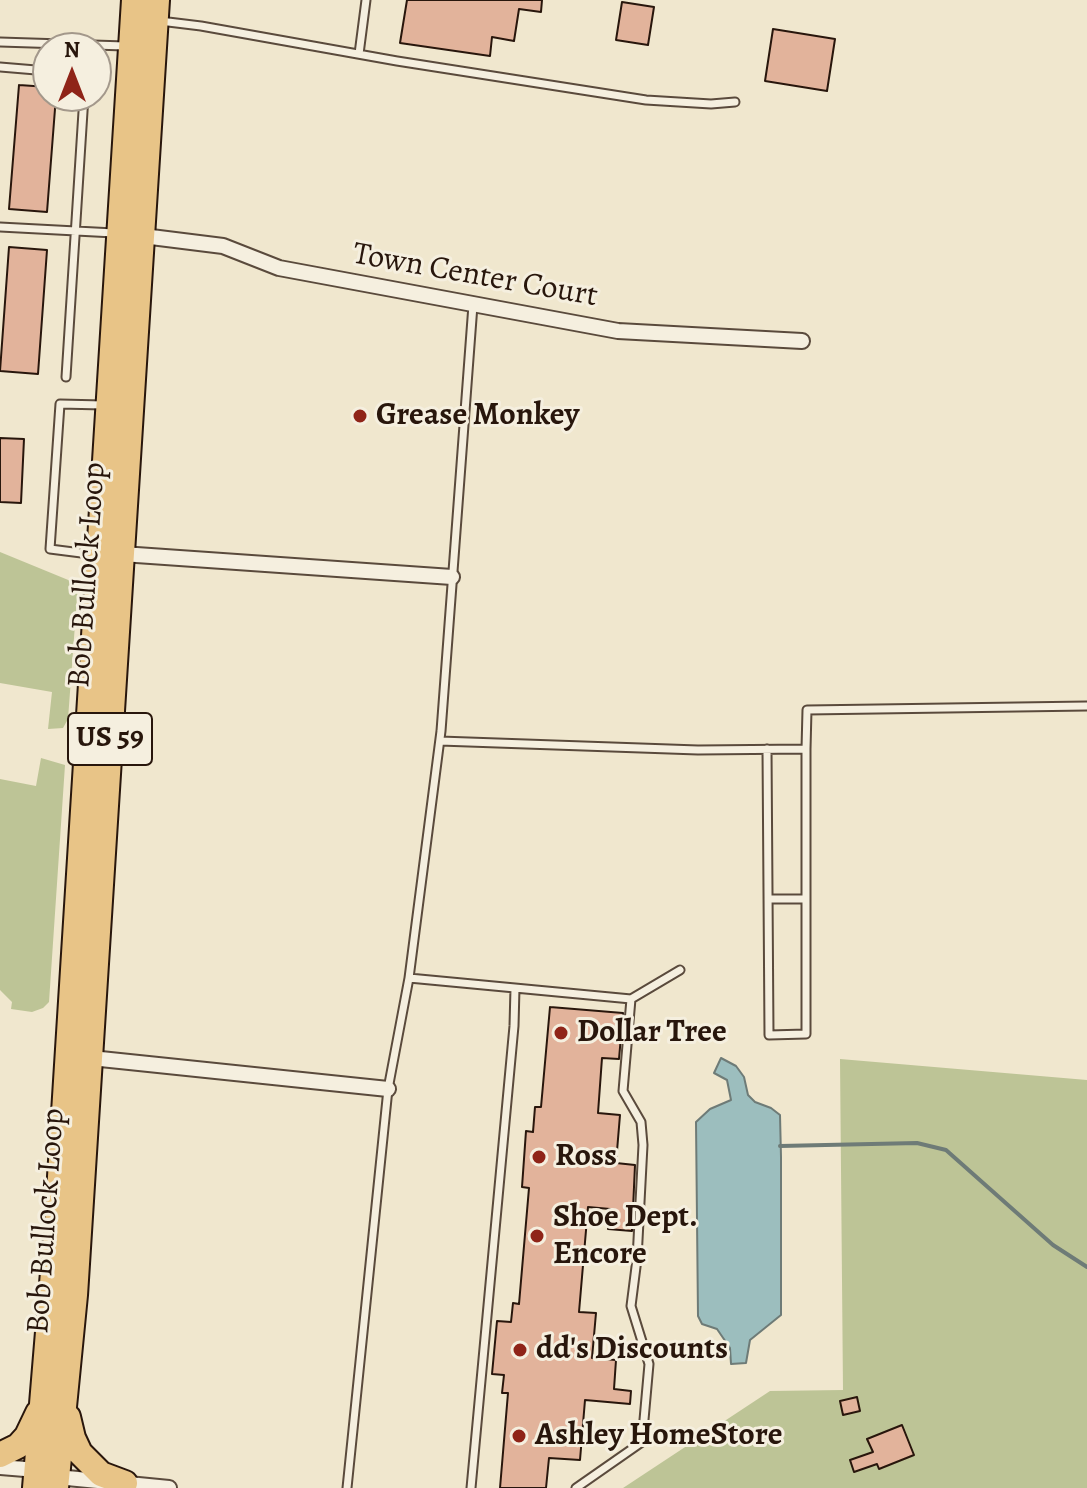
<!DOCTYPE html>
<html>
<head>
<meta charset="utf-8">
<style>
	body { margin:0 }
	#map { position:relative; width:1087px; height:1488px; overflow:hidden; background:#f0e7ce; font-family:Alegreya,serif }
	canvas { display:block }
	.north { position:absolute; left:32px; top:32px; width:80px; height:80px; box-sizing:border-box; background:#f5efdf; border:2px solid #a3988b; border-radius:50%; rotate:0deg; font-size:22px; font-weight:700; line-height:32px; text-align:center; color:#28160c }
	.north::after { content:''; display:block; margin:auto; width:28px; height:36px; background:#8f2418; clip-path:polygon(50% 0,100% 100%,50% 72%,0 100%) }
</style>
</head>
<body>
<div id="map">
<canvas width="1087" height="1488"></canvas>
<div class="north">N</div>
</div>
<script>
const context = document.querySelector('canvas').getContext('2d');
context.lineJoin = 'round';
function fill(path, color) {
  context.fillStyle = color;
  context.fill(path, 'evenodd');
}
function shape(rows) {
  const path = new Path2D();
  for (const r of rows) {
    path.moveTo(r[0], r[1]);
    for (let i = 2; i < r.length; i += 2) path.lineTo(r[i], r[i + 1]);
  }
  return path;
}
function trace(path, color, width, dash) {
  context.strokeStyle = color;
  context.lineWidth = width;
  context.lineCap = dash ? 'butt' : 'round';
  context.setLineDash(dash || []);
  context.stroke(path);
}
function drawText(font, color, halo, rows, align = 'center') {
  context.font = font + ' Alegreya,serif';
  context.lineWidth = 6;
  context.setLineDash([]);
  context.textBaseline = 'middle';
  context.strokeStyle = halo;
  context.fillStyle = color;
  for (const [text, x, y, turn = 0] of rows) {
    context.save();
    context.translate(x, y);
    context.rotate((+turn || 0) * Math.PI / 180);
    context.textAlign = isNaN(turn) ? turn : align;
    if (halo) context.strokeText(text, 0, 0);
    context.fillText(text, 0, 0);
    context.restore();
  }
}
const green = shape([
	[0,552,78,584,68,719,63,728,48,729,52,692,0,683],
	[41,758,65,765,49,1002,43,1008,32,1012,11,1009,12,1002,0,990,0,779,36,786],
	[840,1059,1087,1080,1087,1488,623,1488,770,1391,843,1390]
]);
const water = shape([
	[721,1058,736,1066,744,1077,748,1095,755,1102,771,1108,780,1115,781,1157,781,1315,750,1340,746,1363,731,1364,730,1348,717,1329,702,1324,698,1316,696,1122,710,1109,731,1100,727,1080,714,1073,721,1058]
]);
const stream = shape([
	[780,1146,917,1143,946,1150,1053,1245,1087,1267]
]);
const building = shape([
	[407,0,542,0,541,12,519,9,514,41,492,37,490,56,400,43,407,0],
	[622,2,654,7,648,45,616,40,622,2],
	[773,29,835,39,827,91,765,81,773,29],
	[19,85,48,87,48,96,56,96,47,212,9,209,19,85],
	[9,247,47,250,38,374,0,371,9,247],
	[0,438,24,439,21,503,0,502,0,438],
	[550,1007,623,1013,619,1059,602,1058,598,1113,620,1115,616,1163,635,1165,632,1231,608,1229,610,1209,588,1207,579,1312,596,1313,592,1358,616,1360,614,1389,631,1391,630,1404,585,1400,580,1460,549,1458,546,1488,500,1488,508,1393,502,1393,504,1375,492,1374,497,1321,511,1322,513,1303,519,1304,529,1188,522,1187,526,1131,533,1132,535,1107,541,1107,550,1007],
	[857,1397,860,1411,843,1415,840,1401,857,1397],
	[902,1425,914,1455,879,1469,877,1464,854,1472,850,1460,873,1452,867,1439,902,1425]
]);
const service = shape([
	[160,21,201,26,397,61,646,100,711,104,735,102],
	[0,42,125,46],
	[359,54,366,0],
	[0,67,48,71],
	[0,227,114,233],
	[66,377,84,96],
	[97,555,50,549,60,404,103,405],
	[440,741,698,750,806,749,807,710,1087,706],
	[767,749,769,1035,806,1034,806,749],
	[768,899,806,899],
	[409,978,441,731,473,305],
	[515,988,631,999],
	[347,1488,388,1089,409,978,515,988,514,1026,471,1488],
	[576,1488,642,1442,649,1364,631,1306,637,1259,643,1145,641,1122,623,1091,631,999,680,970]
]);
const minor = shape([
	[143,236,223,246,279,268,618,331,802,341],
	[122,554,452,577],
	[91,1058,388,1089],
	[0,1467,37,1470,57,1477,169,1488]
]);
const trunk = shape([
	[68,1417,73,1438,80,1453,101,1474,125,1483],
	[0,1455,18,1446,27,1436,38,1413],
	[35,1488,57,1224,134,0],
	[56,1488,75,1295,157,0]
]);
const markers = [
	[360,416,8,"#8f2418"],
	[561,1033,8,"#8f2418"],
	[539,1157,8,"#8f2418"],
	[537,1236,8,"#8f2418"],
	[520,1350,8,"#8f2418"],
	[519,1436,8,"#8f2418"]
];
const shields = [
	[110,739,84]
];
const shieldNames = [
	["US 59",110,739]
];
const streetNames = [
	["Town Center Court",475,276,10],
	["Bob Bullock Loop",88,575,-86],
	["Bob Bullock Loop",47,1221,-86]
];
const poiNames = [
	["Grease Monkey",376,416],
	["Dollar Tree",577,1033],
	["Ross",555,1157],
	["Shoe Dept.",553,1218],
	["Encore",553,1255],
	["dd's Discounts",536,1350],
	["Ashley HomeStore",535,1436]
];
fill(green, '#bdc496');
fill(water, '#9cbebe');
trace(water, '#6e7b77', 2);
trace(stream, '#6e7b77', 4);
fill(building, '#e2b39b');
trace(building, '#28160c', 2);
trace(service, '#5a4a3c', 11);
trace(minor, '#5a4a3c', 18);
trace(trunk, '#28160c', 28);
trace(service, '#f5efdf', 7);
trace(minor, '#f5efdf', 14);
trace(trunk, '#e8c487', 24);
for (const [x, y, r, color] of markers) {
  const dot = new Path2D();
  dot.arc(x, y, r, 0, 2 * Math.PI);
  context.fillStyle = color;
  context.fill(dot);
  trace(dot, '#f5efdf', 3);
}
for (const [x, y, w] of shields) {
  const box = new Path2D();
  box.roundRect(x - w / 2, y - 26, w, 52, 6);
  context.fillStyle = '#f5efdf';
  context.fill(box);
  trace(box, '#28160c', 2);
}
drawText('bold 30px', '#28160c', null, shieldNames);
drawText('32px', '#28160c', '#f5efdf', streetNames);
drawText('bold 32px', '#28160c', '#f5efdf', poiNames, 'left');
</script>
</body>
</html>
